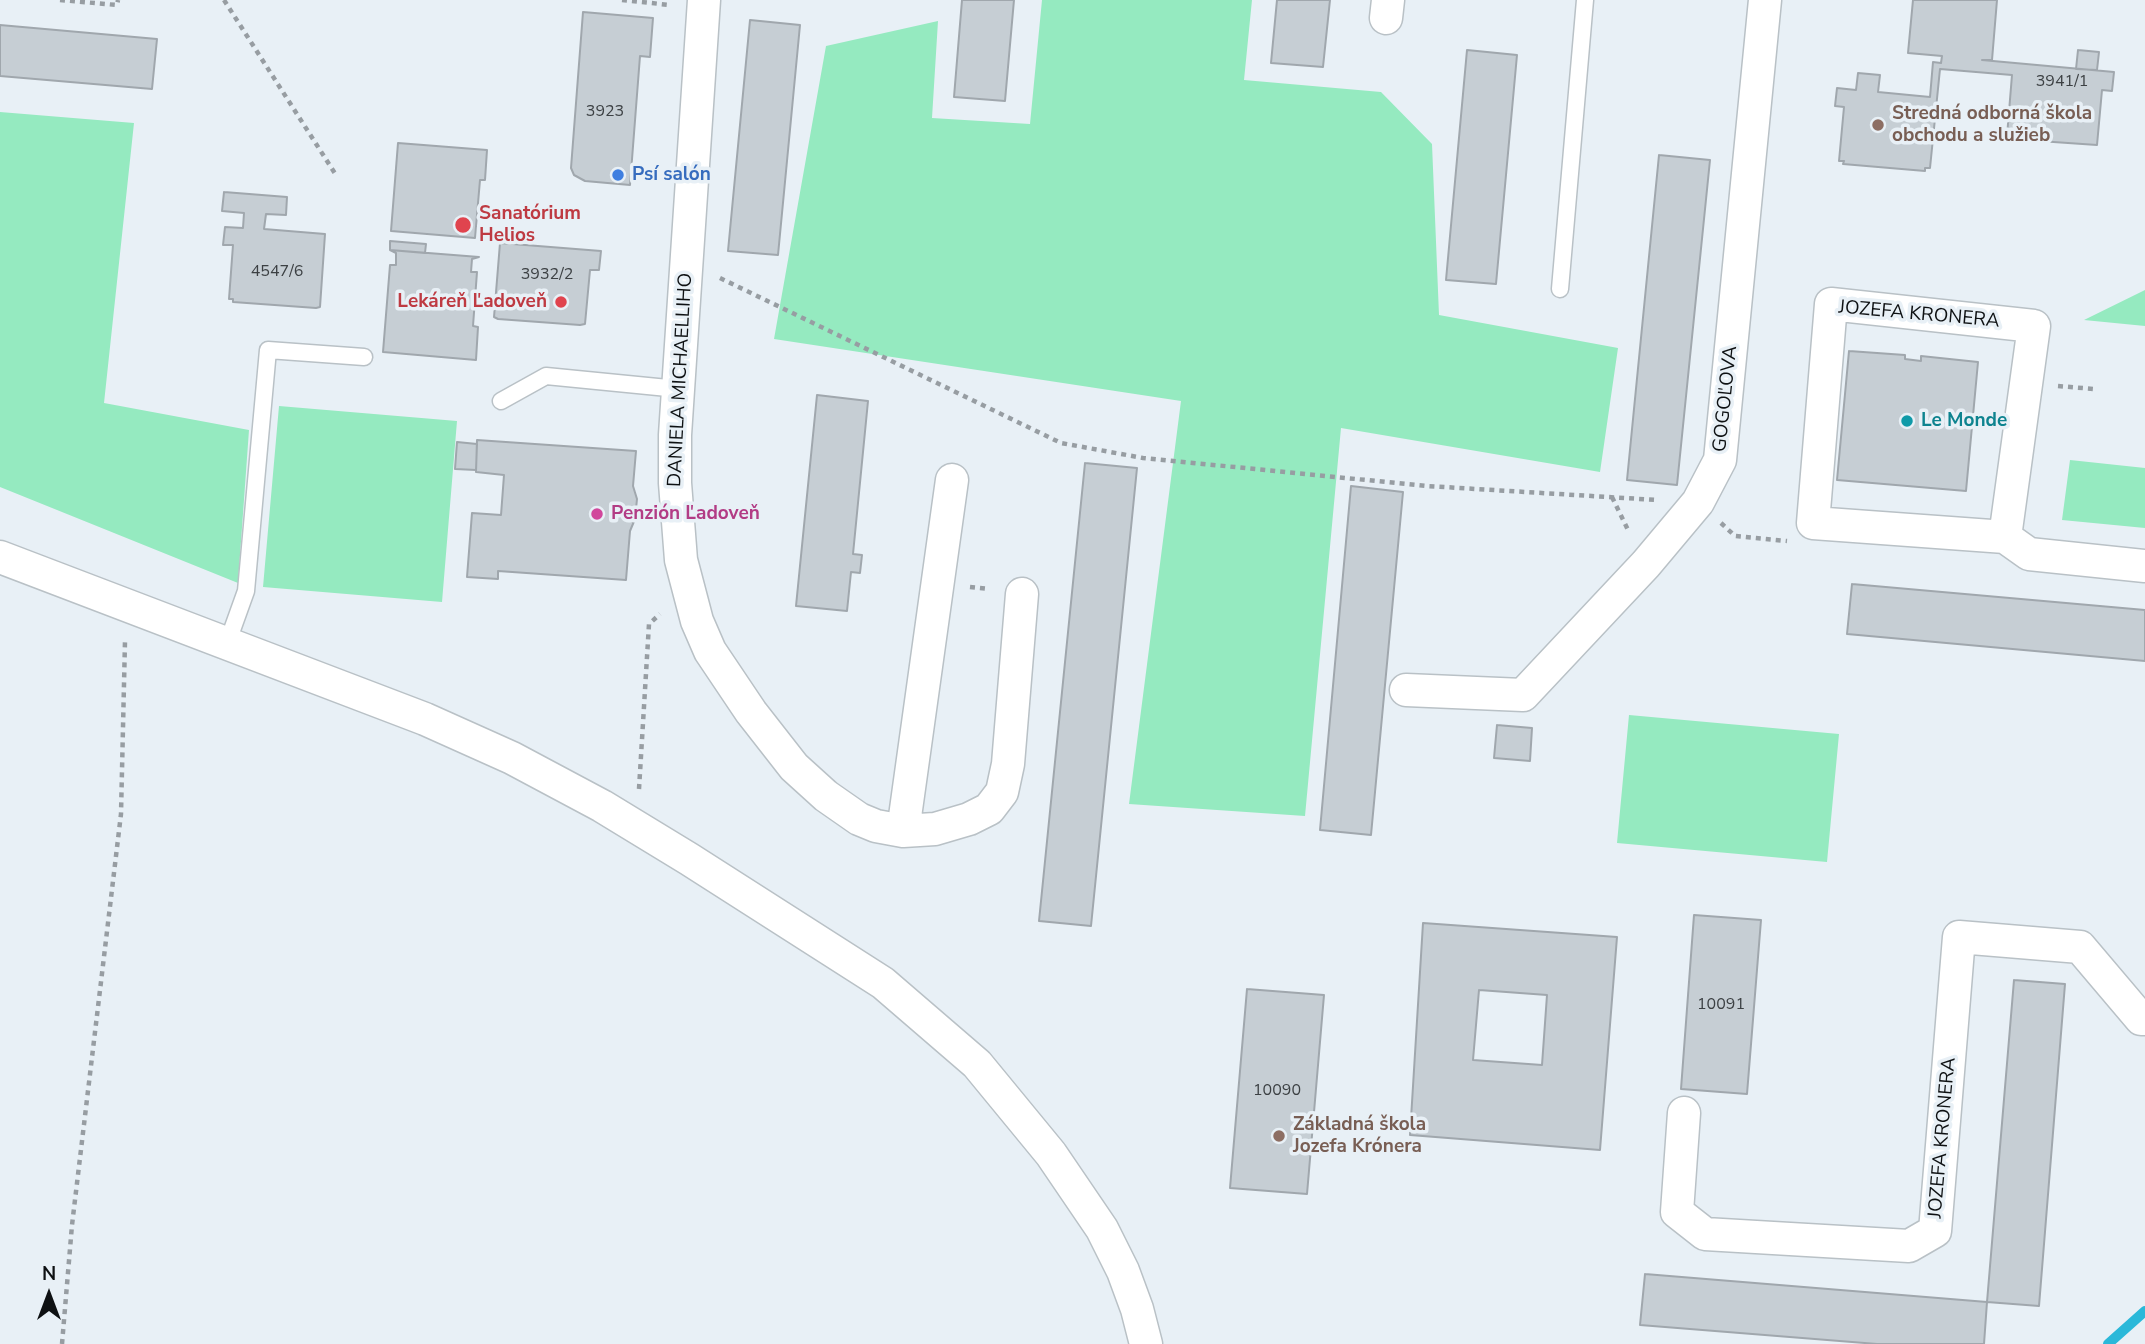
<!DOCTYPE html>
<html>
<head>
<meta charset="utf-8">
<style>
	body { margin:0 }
	#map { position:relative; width:2145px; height:1344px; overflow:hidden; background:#e8f0f6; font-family:"Nunito Sans",sans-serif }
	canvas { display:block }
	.north { position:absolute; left:14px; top:1260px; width:70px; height:70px; -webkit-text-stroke:5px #e8f0f6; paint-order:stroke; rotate:0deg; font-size:19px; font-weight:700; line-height:28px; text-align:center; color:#0e1113 }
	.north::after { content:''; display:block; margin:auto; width:24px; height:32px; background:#0e1113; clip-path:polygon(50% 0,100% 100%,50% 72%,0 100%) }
</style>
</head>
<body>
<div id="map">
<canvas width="2145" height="1344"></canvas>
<div class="north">N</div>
</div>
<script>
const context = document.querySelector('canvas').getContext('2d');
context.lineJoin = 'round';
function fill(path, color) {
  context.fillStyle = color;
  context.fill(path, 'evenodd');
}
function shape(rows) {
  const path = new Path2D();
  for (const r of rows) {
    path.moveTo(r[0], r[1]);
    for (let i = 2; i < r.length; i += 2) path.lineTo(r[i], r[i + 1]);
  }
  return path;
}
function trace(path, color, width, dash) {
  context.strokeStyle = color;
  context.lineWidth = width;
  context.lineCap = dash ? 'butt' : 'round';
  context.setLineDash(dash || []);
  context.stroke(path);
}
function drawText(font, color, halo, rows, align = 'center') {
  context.font = font + ' "Nunito Sans",sans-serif';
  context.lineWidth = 7;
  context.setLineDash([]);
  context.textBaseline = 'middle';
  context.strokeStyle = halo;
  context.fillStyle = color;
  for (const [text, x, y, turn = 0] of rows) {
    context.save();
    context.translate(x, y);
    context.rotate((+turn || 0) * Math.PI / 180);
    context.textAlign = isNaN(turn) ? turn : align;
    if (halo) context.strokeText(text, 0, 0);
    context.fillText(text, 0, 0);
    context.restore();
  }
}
const green = shape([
	[1042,0,1252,0,1244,80,1381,92,1432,144,1439,315,1618,348,1600,472,1341,428,1305,816,1129,804,1181,401,774,339,826,46,938,21,932,118,1030,124],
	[0,112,134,123,104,403,249,430,238,583,0,487],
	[2145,290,2145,326,2084,320],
	[279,406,457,421,442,602,263,587],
	[2070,460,2145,468,2145,528,2062,520],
	[1629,715,1839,734,1827,862,1617,843]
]);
const stream = shape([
	[2108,1344,2145,1311]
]);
const building = shape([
	[962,0,1014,0,1005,101,954,97,962,0],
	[1277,0,1330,0,1323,67,1271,63,1277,0],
	[1913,0,1997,0,1992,60,1982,60,2114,72,2112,91,2102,90,2097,145,2010,139,2010,136,2007,136,2012,75,1940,69,1930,168,1925,168,1925,171,1843,164,1844,161,1839,161,1844,107,1835,106,1837,88,1856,90,1858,73,1880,75,1878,92,1930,97,1933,62,1941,63,1942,56,1908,53,1913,0],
	[583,12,653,18,650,57,640,56,630,185,585,181,574,175,571,168,583,12],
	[750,20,800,25,778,255,728,251,750,20],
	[0,25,157,39,152,89,0,76,0,25],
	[1467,50,1517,55,1496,284,1446,280,1467,50],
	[2078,50,2099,52,2097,70,2076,69,2078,50],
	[398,143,487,150,485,180,480,180,475,238,391,231,398,143],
	[1659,155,1710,160,1677,485,1627,480,1659,155],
	[224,192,287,197,286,215,266,214,264,229,325,234,320,307,316,308,233,302,233,299,229,299,233,245,223,245,225,227,243,228,244,213,222,211,224,192],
	[390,241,426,244,425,253,390,250,390,241],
	[500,243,601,251,599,270,590,270,585,324,580,325,498,319,494,317,500,243],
	[390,250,479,257,472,259,471,272,477,272,473,326,478,327,476,360,383,352,390,265,396,265,396,253,390,250],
	[1849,351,1905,355,1905,359,1921,361,1921,356,1978,362,1966,491,1837,480,1849,351],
	[817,395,868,401,853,554,862,555,860,573,851,572,847,611,796,606,817,395],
	[477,440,636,451,633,486,637,499,635,519,630,531,626,580,498,571,498,579,467,577,472,513,501,515,504,475,476,472,477,440],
	[457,442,477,444,476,470,455,469,457,442],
	[1085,463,1137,468,1091,926,1039,921,1085,463],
	[1351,486,1403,492,1371,835,1320,830,1351,486],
	[1852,584,2145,610,2145,661,1847,634,1852,584],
	[1497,725,1532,728,1530,761,1494,758,1497,725],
	[1694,915,1761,920,1747,1094,1681,1089,1694,915],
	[1423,923,1617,937,1600,1150,1410,1135,1423,923],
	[1479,990,1547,995,1542,1065,1473,1060,1479,990],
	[2014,980,2065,984,2039,1306,1987,1302,2014,980],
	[1247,989,1324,995,1307,1194,1230,1188,1247,989],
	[1645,1274,1987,1302,1984,1344,1877,1344,1640,1325,1645,1274]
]);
const path = shape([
	[60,0,117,5,118,0],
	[224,0,336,175],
	[622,0,670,5],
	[720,278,1061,443,1143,458,1427,486,1657,500],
	[2058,386,2094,389],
	[1612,497,1629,532],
	[1721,523,1735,536,1787,541],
	[970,587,989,589],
	[639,789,649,624,660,614],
	[62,1344,72,1225,121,814,125,641]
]);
const lane = shape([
	[1560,289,1585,0],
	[501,401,546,376,678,389],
	[227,644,246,591,268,350,364,357]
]);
const street = shape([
	[704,0,675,435,675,483,681,560,697,621,710,651,751,712,794,767,826,796,859,819,876,826,903,831,935,829,969,819,989,809,1002,792,1008,764,1022,594],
	[1386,18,1388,0],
	[2005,537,2034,326,1831,304,1813,523,2005,537,2029,554,2145,566],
	[0,557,425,719,512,758,602,806,689,859,883,983,977,1064,1051,1154,1102,1229,1123,1271,1137,1309,1146,1344],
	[1406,690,1523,695,1646,564,1698,502,1720,460,1765,0],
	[903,831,952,480],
	[1684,1113,1677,1212,1705,1234,1909,1246,1935,1231,1959,937,2080,947,2141,1019,2145,1019]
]);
const markers = [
	[1878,125,7,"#8d6e63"],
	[618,175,7,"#3f7fe0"],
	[463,225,9,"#e0444e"],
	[561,302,7,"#e0444e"],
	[1907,421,7,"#0f9aa8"],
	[597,514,7,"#d1479c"],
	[1279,1136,7,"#8d6e63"]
];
const numberNames = [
	["3941/1",2062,82],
	["3923",605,112],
	["4547/6",277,272],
	["3932/2",547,275],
	["10091",1721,1005],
	["10090",1277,1091]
];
const educationNames = [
	["Stredná odborná škola",1892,114],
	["obchodu a služieb",1892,136],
	["Základná škola",1293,1125],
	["Jozefa Krónera",1293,1147]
];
const shopNames = [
	["Psí salón",632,175]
];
const healthNames = [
	["Sanatórium",479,214],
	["Helios",479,236],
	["Lekáreň Ľadoveň",547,302,"right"]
];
const streetNames = [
	["JOZEFA KRONERA",1919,315,5],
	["DANIELA MICHAELLIHO",681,380,-87],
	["GOGOĽOVA",1726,399,-84],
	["JOZEFA KRONERA",1943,1138,-85]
];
const cultureNames = [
	["Le Monde",1921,421]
];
const hotelNames = [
	["Penzión Ľadoveň",611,514]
];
fill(green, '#95eac0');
trace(stream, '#2ab8d9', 10);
fill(building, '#c6ced4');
trace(building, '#a0a7ad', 2);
trace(lane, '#b9c1c6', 19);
trace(street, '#b9c1c6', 35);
trace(path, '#979da2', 4.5, [5, 5]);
trace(lane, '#fff', 16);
trace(street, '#fff', 32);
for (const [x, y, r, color] of markers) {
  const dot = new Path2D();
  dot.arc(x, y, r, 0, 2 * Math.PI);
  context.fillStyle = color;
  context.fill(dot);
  trace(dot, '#e8f0f6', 2.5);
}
drawText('16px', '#3c4043', null, numberNames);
drawText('bold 19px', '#785e54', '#e8f0f6', educationNames, 'left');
drawText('bold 19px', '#366cbe', '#e8f0f6', shopNames, 'left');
drawText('bold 19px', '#be3a42', '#e8f0f6', healthNames, 'left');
drawText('19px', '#0e1113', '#e8f0f6', streetNames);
drawText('bold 19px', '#0d838f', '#e8f0f6', cultureNames, 'left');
drawText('bold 19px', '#b23c85', '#e8f0f6', hotelNames, 'left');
</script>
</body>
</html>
